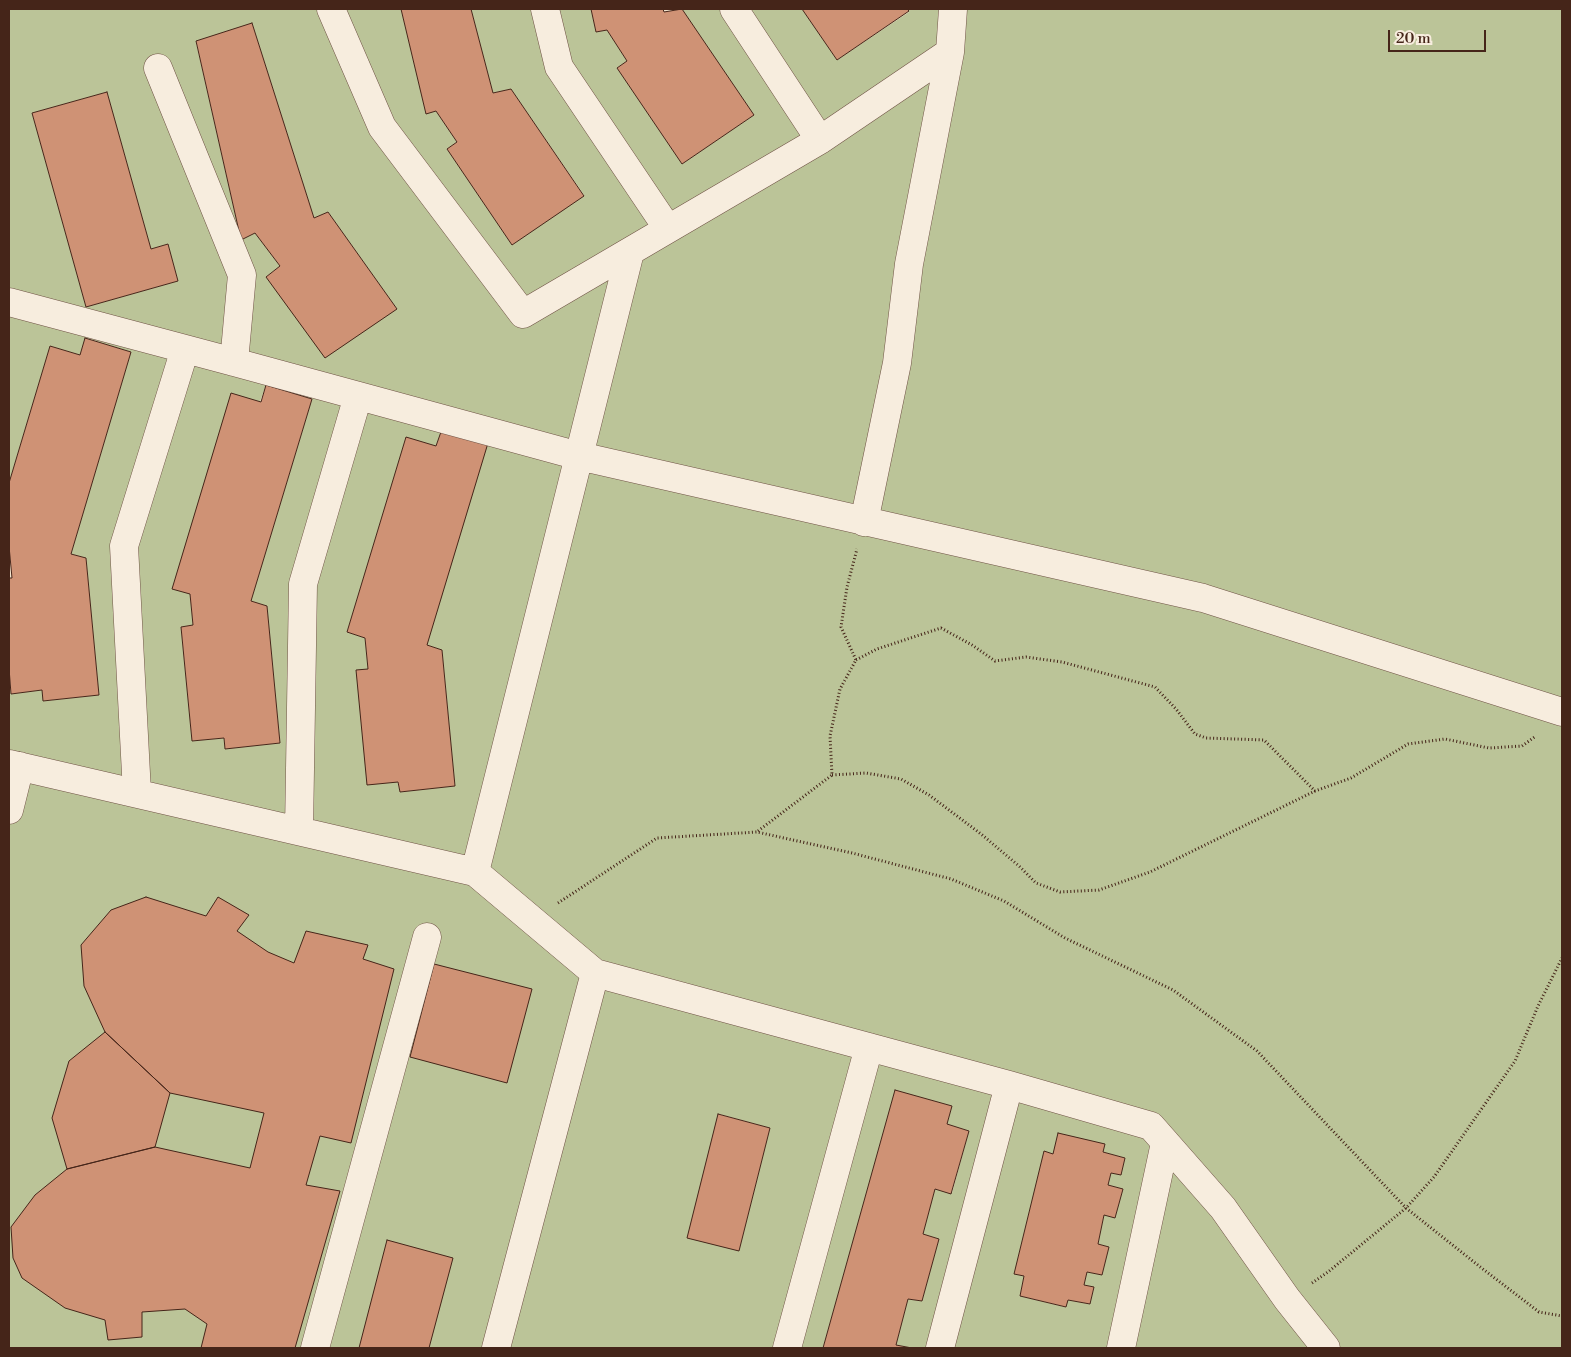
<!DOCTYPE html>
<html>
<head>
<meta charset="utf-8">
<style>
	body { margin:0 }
	#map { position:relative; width:1571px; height:1357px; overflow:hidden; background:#f3e3cc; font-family:"Libre Bodoni",serif }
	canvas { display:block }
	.frame { position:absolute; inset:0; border:10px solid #452519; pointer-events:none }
	.scale { position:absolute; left:1388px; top:30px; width:98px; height:22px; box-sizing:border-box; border:2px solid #452519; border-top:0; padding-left:6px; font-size:15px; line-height:18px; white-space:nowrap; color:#452519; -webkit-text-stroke:4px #f7edde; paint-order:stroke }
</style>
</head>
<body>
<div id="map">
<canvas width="1571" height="1357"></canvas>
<div class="frame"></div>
<div class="scale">20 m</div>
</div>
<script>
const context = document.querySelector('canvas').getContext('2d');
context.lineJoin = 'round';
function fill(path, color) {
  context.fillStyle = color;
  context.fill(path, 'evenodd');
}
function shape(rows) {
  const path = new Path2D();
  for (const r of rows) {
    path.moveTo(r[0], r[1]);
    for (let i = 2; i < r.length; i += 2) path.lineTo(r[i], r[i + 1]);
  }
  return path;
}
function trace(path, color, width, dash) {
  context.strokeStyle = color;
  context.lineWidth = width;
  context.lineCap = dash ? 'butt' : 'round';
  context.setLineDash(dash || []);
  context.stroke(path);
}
const green = shape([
	[9,9,401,9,426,113,436,111,457,142,447,149,512,245,584,195,511,89,493,93,471,9,591,9,596,32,607,30,627,61,617,68,682,164,754,115,682,9,802,9,837,60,909,12,907,9,1562,9,1562,1348,912,1348,896,1345,908,1299,922,1301,939,1239,923,1234,935,1189,952,1193,969,1131,947,1124,952,1106,895,1091,823,1348,9,1348,9,668,11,694,42,690,44,701,99,695,86,558,71,554,131,352,86,338,80,355,50,346,9,483],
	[252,23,314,218,328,212,397,309,266,277,280,266,255,233,241,240,196,42],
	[107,92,151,249,168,244,178,281,86,307,32,113],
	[266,385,312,399,251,601,267,606,280,743,225,749,224,738,192,741,181,627,193,625,190,594],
	[442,429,427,645,442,650,455,786,400,792,368,669,365,638,347,632,406,438,436,446],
	[719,1114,770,1128,739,1251],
	[1105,1144,1103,1152,1125,1158,1121,1174,1111,1173,1108,1185,1123,1189,1115,1217,1104,1215,1098,1244,1109,1247,1102,1275,1087,1272,1084,1285,1094,1288,1090,1304,1068,1300,1065,1307,1020,1296,1024,1276,1018,1258,1044,1152,1053,1154]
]);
const building = shape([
	[401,9,471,9,493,93,511,89,584,196,512,245,447,149,457,142,436,111,426,114,401,9],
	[591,9,663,9,664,12,682,9,754,115,682,164,617,68,627,61,607,30,596,32,591,9],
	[802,9,907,9,909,11,837,60,802,9],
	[252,23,314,218,328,212,397,309,325,358,266,277,280,266,255,233,241,240,196,41,252,23],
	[107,92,151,249,168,244,178,281,86,307,32,113,107,92],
	[85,338,131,352,71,554,86,558,99,695,43,701,42,690,11,694,9,668,9,578,12,578,9,546,9,483,50,346,80,355,85,338],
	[266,385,312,399,251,601,267,606,280,743,225,749,224,738,192,741,181,627,193,625,190,594,172,589,231,393,261,402,266,385],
	[442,429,488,443,427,645,442,650,455,786,400,792,398,782,367,785,356,670,368,669,365,638,347,632,406,437,436,446,442,429],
	[146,897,206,916,218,897,249,915,237,931,268,952,294,963,306,931,368,945,363,959,394,969,351,1143,320,1136,306,1185,340,1191,295,1348,201,1348,207,1324,185,1309,142,1312,142,1337,108,1340,105,1320,65,1308,22,1278,13,1258,11,1227,35,1195,67,1169,155,1147,250,1168,264,1113,170,1093,105,1032,84,986,81,945,111,910,146,897],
	[434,964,532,989,507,1083,410,1057,434,964],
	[105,1032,170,1093,155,1147,67,1169,52,1118,69,1061,105,1032],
	[895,1090,952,1106,947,1124,969,1131,951,1194,935,1189,923,1234,939,1239,922,1301,908,1299,896,1345,912,1348,823,1348,895,1090],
	[718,1114,770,1128,739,1251,687,1238,718,1114],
	[1058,1133,1105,1144,1103,1152,1125,1158,1121,1175,1111,1173,1108,1185,1123,1189,1115,1218,1104,1215,1098,1244,1109,1247,1102,1275,1087,1272,1084,1285,1094,1287,1090,1304,1068,1300,1066,1307,1020,1296,1024,1276,1014,1274,1044,1151,1053,1154,1058,1133],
	[387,1240,453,1258,429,1348,359,1348,387,1240]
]);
const path = shape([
	[856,660,877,649,941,628,972,645,995,661,1026,657,1062,662,1155,687,1176,709,1195,734,1206,738,1264,740,1315,791,1351,778,1408,744,1445,739,1489,748,1522,746,1536,736],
	[832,775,866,773,901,779,929,795,981,834,1019,866,1036,883,1060,892,1099,890,1150,872,1315,791],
	[758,831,832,775,830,736,840,689,856,660,841,627,847,587,857,549],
	[558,903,657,838,757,832,852,853,951,879,1004,901,1065,938,1173,990,1257,1051,1406,1208,1479,1266,1539,1312,1562,1316],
	[1312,1283,1328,1272,1406,1208,1434,1177,1515,1061,1538,1006,1562,958]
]);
const minor = shape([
	[331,9,382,127,523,314,820,140,950,52],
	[545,9,559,67,668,229],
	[734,9,820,140],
	[158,68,242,275,234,362],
	[9,302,234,362,579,456,1203,598,1562,712],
	[864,522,897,363,909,264,950,52,953,9],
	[9,764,475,872,595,973,496,1348],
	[137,793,124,546,185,349],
	[9,810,20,766],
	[299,831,303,584,358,396],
	[475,872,630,252],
	[595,973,1009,1085,1151,1126,1223,1208,1287,1299,1326,1348],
	[315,1348,427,937],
	[787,1348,869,1047],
	[940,1348,1009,1085],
	[1121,1348,1165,1143]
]);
fill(green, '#bbc498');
fill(building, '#cf9275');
trace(building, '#452519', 1);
trace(minor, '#705446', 29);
trace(path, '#452519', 3, [1, 2.5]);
trace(minor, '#f7edde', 28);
</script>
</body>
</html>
